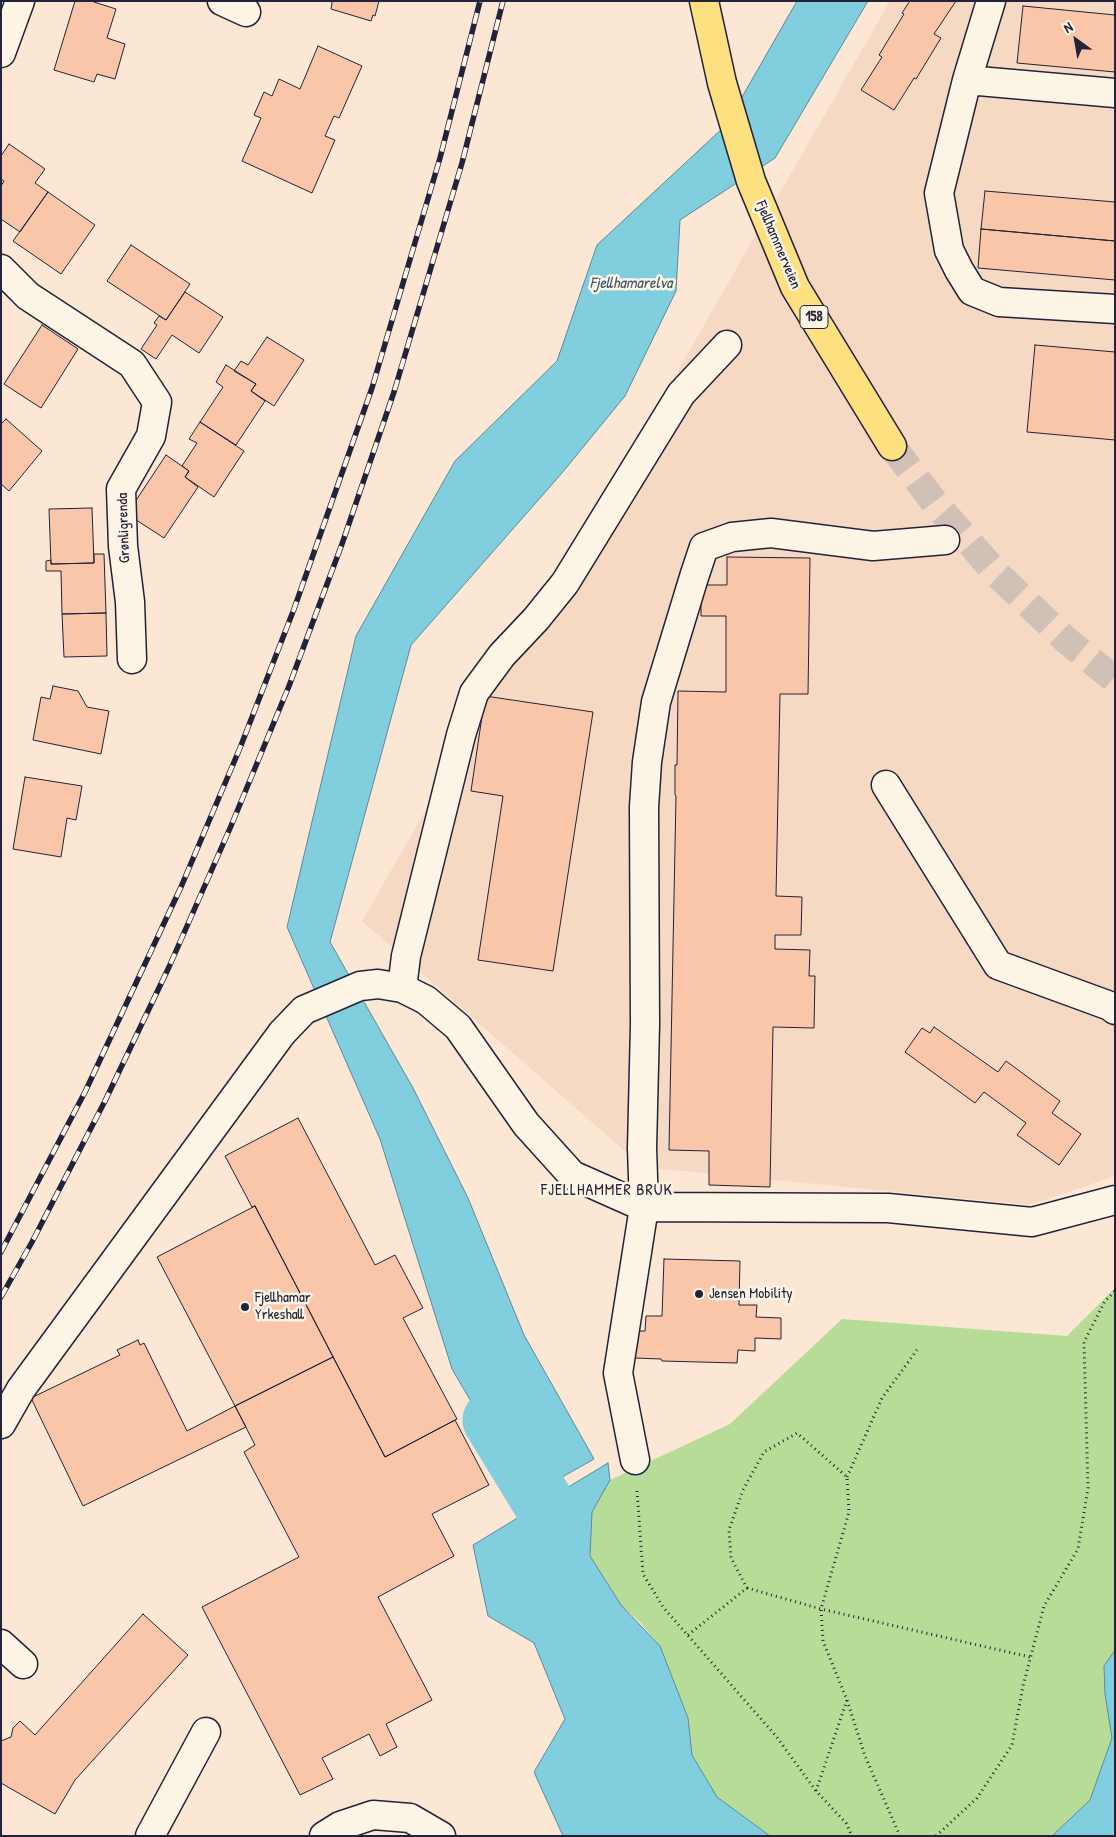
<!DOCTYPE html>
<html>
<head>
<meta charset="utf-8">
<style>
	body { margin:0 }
	#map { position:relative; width:1116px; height:1837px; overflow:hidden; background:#fbe7d3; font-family:"Patrick Hand",sans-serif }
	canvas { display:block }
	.frame { position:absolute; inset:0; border:2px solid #22223b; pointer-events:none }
	.north { position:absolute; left:1051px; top:15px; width:50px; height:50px; -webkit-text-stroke:4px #fcf5e5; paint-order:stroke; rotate:328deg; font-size:14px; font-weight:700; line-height:20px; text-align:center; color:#22223b }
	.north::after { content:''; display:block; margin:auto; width:18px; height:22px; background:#22223b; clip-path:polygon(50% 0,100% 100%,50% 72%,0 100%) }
</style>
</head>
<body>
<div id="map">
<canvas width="1116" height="1837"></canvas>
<div class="frame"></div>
<div class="north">N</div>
</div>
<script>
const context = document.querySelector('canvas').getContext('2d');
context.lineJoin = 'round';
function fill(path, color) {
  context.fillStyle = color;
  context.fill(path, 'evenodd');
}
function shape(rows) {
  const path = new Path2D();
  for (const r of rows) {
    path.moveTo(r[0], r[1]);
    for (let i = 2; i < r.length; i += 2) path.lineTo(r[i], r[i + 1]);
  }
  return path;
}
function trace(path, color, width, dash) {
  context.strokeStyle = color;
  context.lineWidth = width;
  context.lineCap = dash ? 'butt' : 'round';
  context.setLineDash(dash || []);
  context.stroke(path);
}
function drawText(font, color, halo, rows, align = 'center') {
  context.font = font + ' "Patrick Hand",sans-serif';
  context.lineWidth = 5;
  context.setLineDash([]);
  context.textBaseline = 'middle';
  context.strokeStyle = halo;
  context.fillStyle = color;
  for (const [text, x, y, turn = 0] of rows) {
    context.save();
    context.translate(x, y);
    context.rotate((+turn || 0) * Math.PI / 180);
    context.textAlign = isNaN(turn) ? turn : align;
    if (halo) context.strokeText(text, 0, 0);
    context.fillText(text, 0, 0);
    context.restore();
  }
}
const built = shape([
	[890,1,1115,1,1115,1176,1030,1205,643,1167,362,921]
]);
const green = shape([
	[1115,1288,1115,1650,1104,1666,1105,1694,1112,1737,1090,1800,1052,1836,770,1836,717,1797,692,1755,688,1718,660,1646,640,1622,621,1605,590,1556,592,1512,610,1480,730,1424,842,1319,1067,1336]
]);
const water = shape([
	[797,1,868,1,775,158,680,220,676,291,625,396,562,473,411,645,330,942,413,1088,468,1198,524,1335,594,1459,527,1497,452,1369,380,1139,287,927,356,636,455,461,557,361,597,245,726,125,797,1],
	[608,1463,610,1480,592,1512,590,1556,621,1605,660,1646,688,1718,692,1755,717,1797,770,1836,563,1836,534,1772,565,1719,534,1643,488,1616,473,1545,608,1463],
	[1115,1650,1115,1836,1052,1836,1090,1800,1112,1738,1105,1694,1104,1666,1115,1650]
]);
const river = shape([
	[493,1420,543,1502]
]);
const building = shape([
	[75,1,91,1,116,9,107,38,125,44,115,79,97,74,94,82,54,70,75,1],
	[331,1,379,1,375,16,373,15,371,21,331,9,332,3,331,1],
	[910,1,956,1,934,34,941,38,916,79,914,78,894,110,861,90,882,57,879,55,904,14,902,13,910,1],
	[1023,6,1115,15,1115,72,1017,63,1023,6],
	[318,46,362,66,339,118,334,116,325,136,335,140,312,193,242,161,261,118,254,115,264,92,272,96,279,79,300,89,318,46],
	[9,144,45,169,35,183,48,192,20,232,1,219,1,186,4,181,1,179,1,156,9,144],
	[985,191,1115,202,1115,241,981,229,985,191],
	[48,192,95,225,61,274,13,241,48,192],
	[981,229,1115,241,1115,280,978,268,981,229],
	[131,245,190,284,166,320,107,281,131,245],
	[185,292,223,317,199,353,172,335,156,359,141,349,157,325,154,323,159,316,166,320,185,292],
	[42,325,78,349,41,408,4,384,42,325],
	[267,337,304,360,274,406,251,391,256,384,234,371,241,361,248,365,267,337],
	[1035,345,1115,352,1115,440,1027,432,1035,345],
	[226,365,256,384,251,391,265,401,236,445,200,422,223,387,216,382,226,365],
	[6,419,42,451,9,491,1,484,1,424,6,419],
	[200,422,244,451,214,497,185,477,189,471,182,466,197,443,189,439,200,422],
	[166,455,189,471,185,477,198,487,164,538,127,514,166,455],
	[92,508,94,563,51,564,49,509,92,508],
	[94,554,104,554,106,613,62,614,61,571,46,571,46,561,51,560,51,564,94,563,94,554],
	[727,557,810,558,808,694,780,694,776,896,802,897,801,935,775,935,775,949,810,950,809,976,815,976,814,1028,773,1027,770,1187,709,1185,709,1151,669,1150,676,796,675,795,675,765,677,765,678,691,726,692,726,616,701,616,701,585,727,585,727,557],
	[106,613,107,656,64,657,62,614,106,613],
	[53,686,78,691,87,707,109,711,101,754,33,740,41,697,50,699,53,686],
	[485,696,593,712,553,971,478,960,503,796,471,791,485,696],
	[25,777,82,786,76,820,67,818,61,857,13,849,25,777],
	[934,1027,998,1072,1006,1061,1060,1101,1052,1113,1081,1134,1059,1165,1017,1135,1026,1123,984,1092,975,1103,905,1052,922,1028,930,1033,934,1027],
	[298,1118,375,1265,395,1255,423,1308,403,1318,457,1419,385,1457,255,1206,252,1207,225,1156,298,1118],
	[255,1206,333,1357,235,1406,157,1257,255,1206],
	[664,1259,740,1261,739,1305,757,1305,756,1317,781,1318,781,1339,755,1338,755,1351,738,1350,737,1363,662,1361,661,1359,634,1358,635,1331,645,1331,646,1316,662,1316,664,1259],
	[138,1340,140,1345,144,1343,187,1431,235,1406,246,1427,83,1506,31,1398,120,1355,117,1350,138,1340],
	[333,1357,385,1457,455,1420,489,1485,432,1514,454,1556,378,1597,432,1700,386,1724,397,1747,380,1756,369,1734,322,1758,333,1779,300,1795,202,1607,299,1557,244,1452,255,1445,235,1406,333,1357],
	[143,1614,188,1655,75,1780,55,1814,1,1783,1,1741,11,1737,13,1728,20,1721,35,1735,143,1614]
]);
const majorTunnel = shape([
	[892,446,934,502,997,574,1066,640,1115,680]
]);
const path = shape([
	[847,1477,882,1398,917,1350],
	[637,1491,643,1574,663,1607,776,1736,816,1791,846,1823,852,1836],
	[747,1588,821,1609,1030,1657],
	[688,1635,747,1588,731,1558,729,1530,743,1490,764,1452,797,1433,847,1477,849,1512,821,1609,823,1641,847,1700,865,1756,900,1836],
	[816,1791,847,1700],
	[936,1836,977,1798,1012,1745,1023,1686,1044,1606,1078,1549,1088,1488,1084,1342,1105,1301,1115,1291]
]);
const minor = shape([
	[222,1,246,12],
	[991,1,967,80,939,193,949,250,959,270,972,291,999,302,1115,309],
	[1,53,20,1],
	[967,80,1115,93],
	[1,269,28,296,132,364,157,402,151,436,121,489,123,546,130,602,132,659],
	[886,785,998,965,1110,1006,1115,1010],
	[402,988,406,956,461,735,474,693,502,655,536,619,565,583,681,394,727,345],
	[1,1424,21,1389,282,1033,304,1010,360,986,378,984,402,988,426,1000,458,1027,526,1124,572,1175,644,1207,888,1208,1032,1222,1115,1200],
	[635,1460,618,1373,644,1207,642,1148,645,1025,644,807,647,762,656,702,694,577,704,547,732,537,771,533,873,546,945,540],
	[1,1644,23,1664],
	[150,1836,206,1732],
	[324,1836,340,1826,373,1815,410,1818,441,1836]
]);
const major = shape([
	[704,1,722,83,751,181,795,287,892,446]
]);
const rail = shape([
	[1,1252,85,1092,181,887,240,748,294,609,372,388,440,158,480,1],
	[1,1297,32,1242,105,1101,169,967,231,826,289,686,342,544,394,392,462,163,503,1]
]);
const markers = [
	[699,1294,5,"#22223b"],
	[245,1307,5,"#22223b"]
];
const shields = [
	[814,317,28]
];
const shieldNames = [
	["158",814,317]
];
const streetNames = [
	["Fjellhammerveien",778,245,67],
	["Grønligrenda",124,528,-92]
];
const poiNames = [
	["Jensen Mobility",709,1294],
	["Fjellhamar",255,1298],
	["Yrkeshall",255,1315]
];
const waterNames = [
	["Fjellhamarelva",631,284]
];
const neighbourhoodNames = [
	["FJELLHAMMER BRUK",607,1191]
];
fill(built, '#f6d9c3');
fill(green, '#b7dc97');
fill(water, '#80cede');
trace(water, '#5a899d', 1);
trace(river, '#80cede', 61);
fill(building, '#f9c6a9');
trace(building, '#22223b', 1);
trace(majorTunnel, '#d0c0b5', 28, [28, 14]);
trace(minor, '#22223b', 31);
trace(major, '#22223b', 31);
trace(path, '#22223b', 3, [1, 4]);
trace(minor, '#fcf5e5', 28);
trace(major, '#fde080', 28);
trace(rail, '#22223b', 5.5);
trace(rail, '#fcf5e5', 4, [11]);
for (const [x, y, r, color] of markers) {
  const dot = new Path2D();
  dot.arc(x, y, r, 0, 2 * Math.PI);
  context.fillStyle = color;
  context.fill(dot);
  trace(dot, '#fcf5e5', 2);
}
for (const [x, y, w] of shields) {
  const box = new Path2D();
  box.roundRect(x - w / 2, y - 11.5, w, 23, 4);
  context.fillStyle = '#fcf5e5';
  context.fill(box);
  trace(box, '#22223b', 1);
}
drawText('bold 14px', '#22223b', null, shieldNames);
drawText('15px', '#22223b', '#fcf5e5', streetNames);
drawText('15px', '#22223b', '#fcf5e5', poiNames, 'left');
drawText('italic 16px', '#3e566c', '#fcf5e5', waterNames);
context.letterSpacing = '1px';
drawText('16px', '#22223b', '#fcf5e5', neighbourhoodNames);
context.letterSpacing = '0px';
</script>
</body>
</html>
